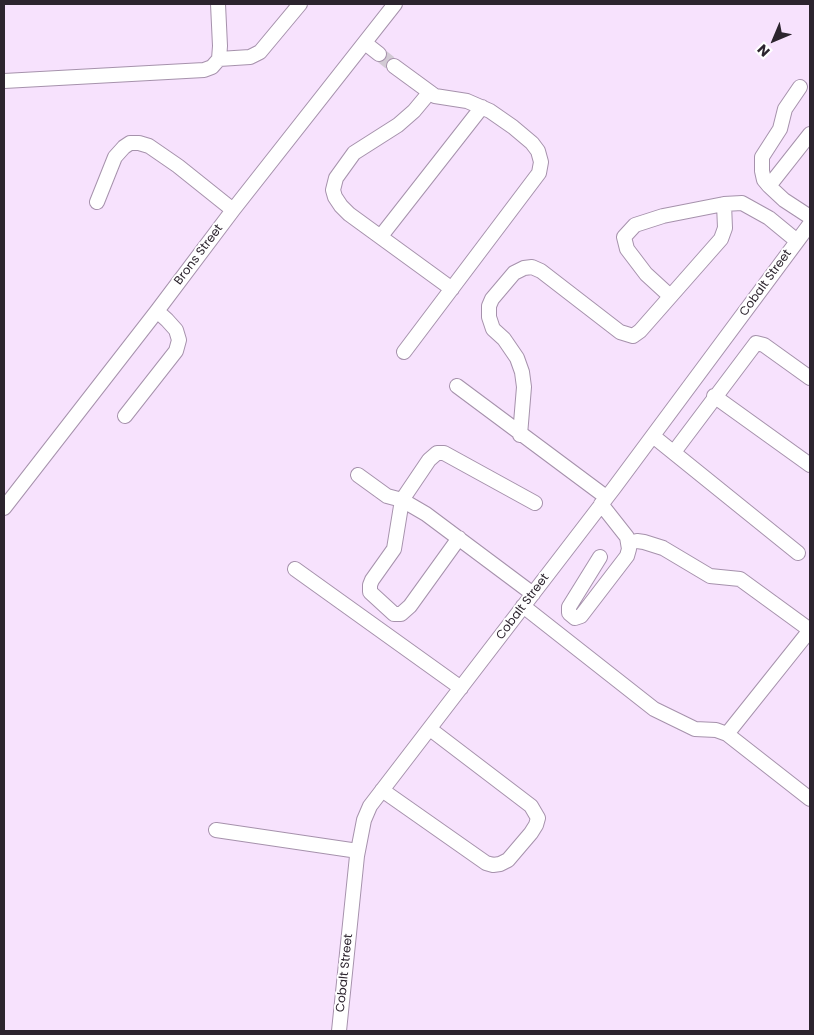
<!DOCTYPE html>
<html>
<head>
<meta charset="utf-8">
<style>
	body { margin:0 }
	#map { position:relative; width:814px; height:1035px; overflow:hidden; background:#fbf3fe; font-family:Poppins,sans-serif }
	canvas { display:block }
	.frame { position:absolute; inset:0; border:5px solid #2c242e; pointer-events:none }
	.north { position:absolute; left:749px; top:15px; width:50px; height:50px; -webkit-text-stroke:4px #fff; paint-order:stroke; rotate:225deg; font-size:14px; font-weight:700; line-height:20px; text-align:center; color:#2c242e }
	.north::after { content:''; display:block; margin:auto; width:18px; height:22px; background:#2c242e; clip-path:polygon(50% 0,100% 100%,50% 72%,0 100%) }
</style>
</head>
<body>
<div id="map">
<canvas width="814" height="1035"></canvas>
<div class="frame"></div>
<div class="north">N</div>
</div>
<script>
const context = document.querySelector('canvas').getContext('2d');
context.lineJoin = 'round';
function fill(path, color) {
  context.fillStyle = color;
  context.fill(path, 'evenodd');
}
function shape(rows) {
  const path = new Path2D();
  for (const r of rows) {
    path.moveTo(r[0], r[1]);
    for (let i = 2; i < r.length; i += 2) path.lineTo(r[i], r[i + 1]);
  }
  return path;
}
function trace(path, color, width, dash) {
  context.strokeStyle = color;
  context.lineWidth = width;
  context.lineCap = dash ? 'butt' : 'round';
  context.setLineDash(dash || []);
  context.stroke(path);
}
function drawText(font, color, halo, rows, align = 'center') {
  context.font = font + ' Poppins,sans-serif';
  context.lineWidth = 4;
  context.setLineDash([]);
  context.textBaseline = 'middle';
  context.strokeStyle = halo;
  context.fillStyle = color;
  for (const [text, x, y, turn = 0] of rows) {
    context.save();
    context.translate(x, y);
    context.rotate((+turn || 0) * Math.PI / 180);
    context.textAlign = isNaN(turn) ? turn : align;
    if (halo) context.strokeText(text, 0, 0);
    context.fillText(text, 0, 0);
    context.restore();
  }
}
const built = shape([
	[4,4,810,4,810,1031,4,1031]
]);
const minorTunnel = shape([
	[379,54,394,66]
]);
const minor = shape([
	[365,43,379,54],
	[219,59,250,57,260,52,300,4],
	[394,66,435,96,467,101,490,111,513,127,532,143,538,151,541,162,539,173,404,352],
	[4,81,204,70,212,67,219,59,220,46,218,4],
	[800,87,785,109,780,129,762,157,762,171,764,180,769,186,784,200,810,217],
	[429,93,414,111,398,125,354,153,336,178,333,190,335,197,341,206,349,214,452,289],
	[769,186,810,134],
	[97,202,115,157,124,147,130,143,139,143,149,146,178,166,233,210],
	[381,236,482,107],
	[670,296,646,274,627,249,624,237,635,225,663,216,724,204,742,203,769,218,797,241],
	[457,386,606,497],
	[714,396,810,465],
	[125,416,176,351,179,340,176,330,167,320,157,311],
	[520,435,524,387,522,372,517,358,504,339,493,329,489,317,489,306,492,299,514,273,524,268,532,267,541,271,620,332,633,336,640,331,721,239,725,228,724,204],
	[653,436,798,553],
	[674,452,756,343,764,345,810,378],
	[358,475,387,496,402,500,426,514,533,594],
	[4,508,157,311,233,210,395,4],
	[459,538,410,606,401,614,394,614,370,592,370,585,372,580,394,549,402,500,429,460,437,453,444,453,535,503],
	[629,543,637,541,644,542,663,548,710,576,740,579,810,630],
	[600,557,569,607,569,613,575,618,581,616,627,556,629,549,627,537,601,504],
	[295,569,461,688],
	[523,606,654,709,695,729,716,730,727,734,810,799],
	[727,734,810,630],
	[382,790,486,863,493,865,500,864,508,860,531,833,536,825,538,818,531,806,430,729],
	[216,830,358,851],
	[339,1031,357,856,364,820,370,806,614,488,810,224]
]);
const streetNames = [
	["Brons Street",199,255,-53],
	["Cobalt Street",766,283,-54],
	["Cobalt Street",523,607,-53],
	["Cobalt Street",345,973,-84]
];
fill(built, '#f7e2fd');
trace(minorTunnel, '#d2cad4', 14, [14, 7]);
trace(minor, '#a692ac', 16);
trace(minor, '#fff', 14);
drawText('12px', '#2c242e', '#fff', streetNames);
</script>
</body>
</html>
